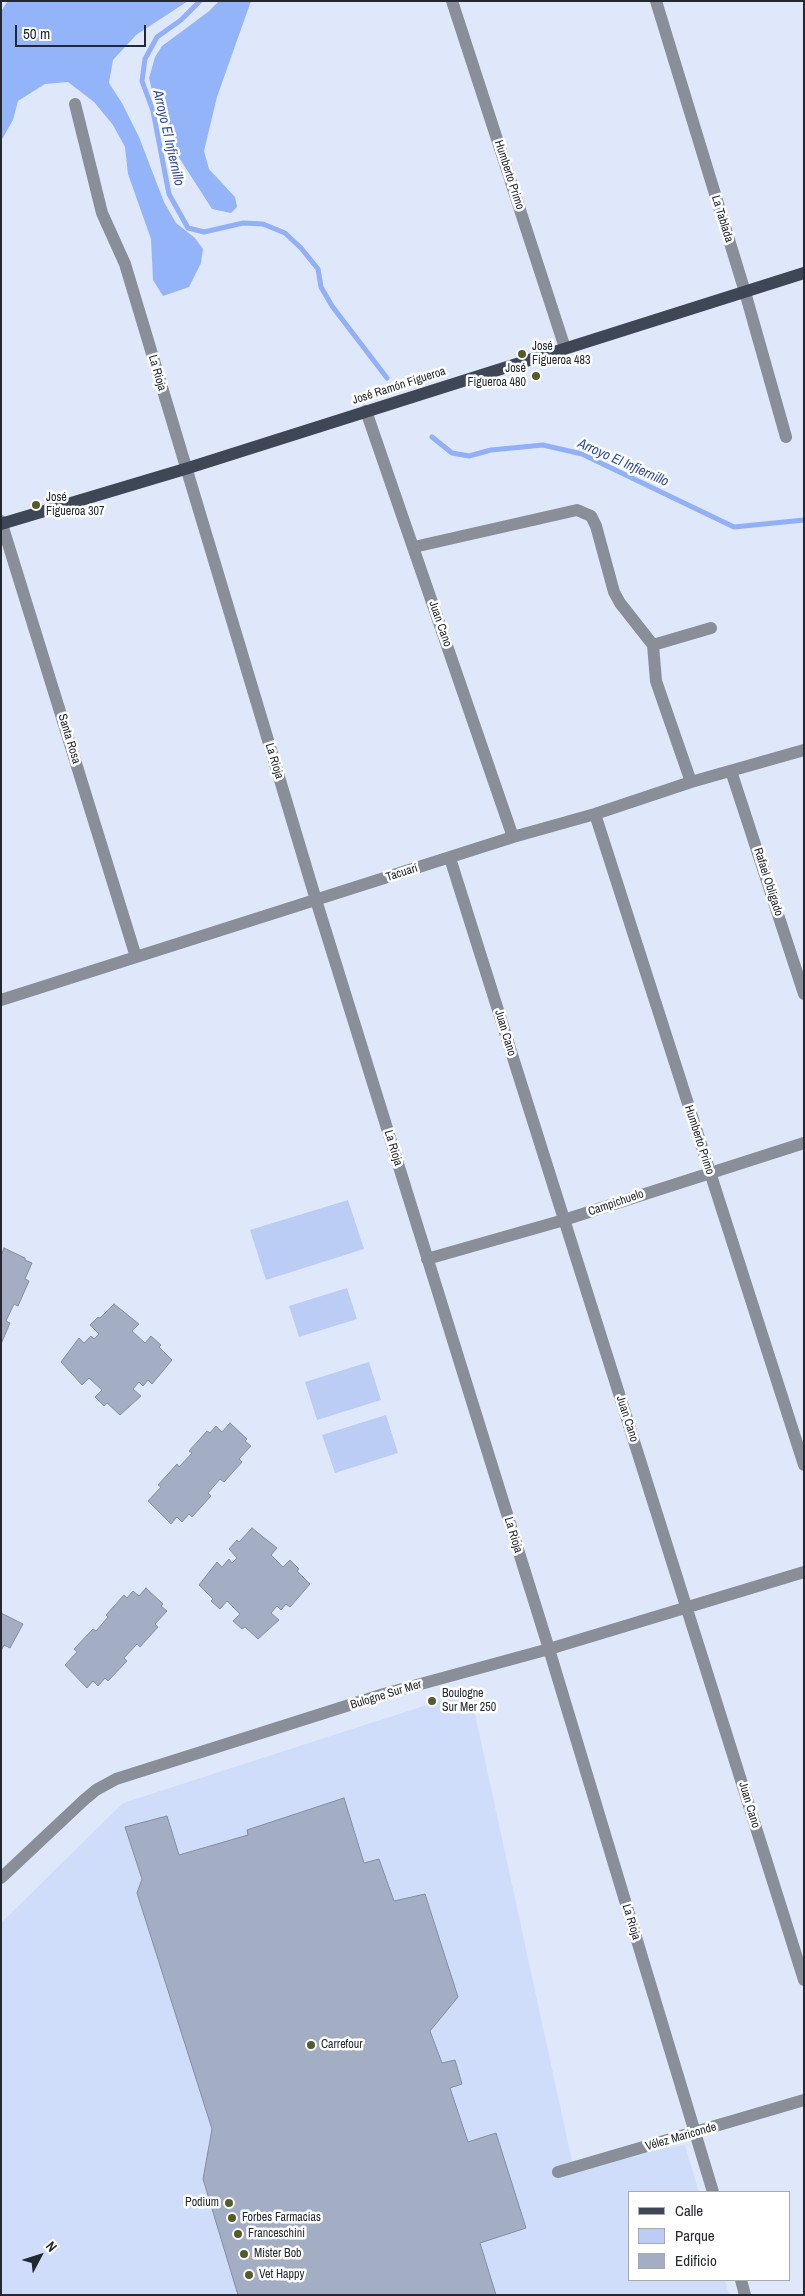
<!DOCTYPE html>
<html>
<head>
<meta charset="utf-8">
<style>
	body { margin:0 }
	#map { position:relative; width:805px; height:2296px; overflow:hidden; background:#dfe8fb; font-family:"Archivo Narrow",sans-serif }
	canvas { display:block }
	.frame { position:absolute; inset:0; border:2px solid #242830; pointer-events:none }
	.legend { position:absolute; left:628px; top:2191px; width:162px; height:90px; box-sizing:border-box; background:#fff; border:1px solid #a7a9ac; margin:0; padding:6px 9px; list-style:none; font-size:15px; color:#242830 }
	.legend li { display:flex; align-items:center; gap:10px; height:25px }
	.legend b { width:25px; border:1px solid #a7a9ac }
	.north { position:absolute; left:15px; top:2231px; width:50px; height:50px; -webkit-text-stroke:4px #fff; paint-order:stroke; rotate:50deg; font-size:14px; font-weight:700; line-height:20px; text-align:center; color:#242830 }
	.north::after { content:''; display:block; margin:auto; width:18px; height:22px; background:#242830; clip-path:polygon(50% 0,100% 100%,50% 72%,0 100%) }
	.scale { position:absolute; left:15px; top:25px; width:131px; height:22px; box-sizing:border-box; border:2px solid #242830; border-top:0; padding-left:6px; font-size:15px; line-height:18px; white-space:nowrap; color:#242830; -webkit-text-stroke:4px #fff; paint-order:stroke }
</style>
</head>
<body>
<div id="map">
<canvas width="805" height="2296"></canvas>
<div class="frame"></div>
<ul class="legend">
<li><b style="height:6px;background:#3f4656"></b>Calle</li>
<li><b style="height:14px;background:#bbcdf5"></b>Parque</li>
<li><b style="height:14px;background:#a3adc3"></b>Edificio</li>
</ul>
<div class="north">N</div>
<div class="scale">50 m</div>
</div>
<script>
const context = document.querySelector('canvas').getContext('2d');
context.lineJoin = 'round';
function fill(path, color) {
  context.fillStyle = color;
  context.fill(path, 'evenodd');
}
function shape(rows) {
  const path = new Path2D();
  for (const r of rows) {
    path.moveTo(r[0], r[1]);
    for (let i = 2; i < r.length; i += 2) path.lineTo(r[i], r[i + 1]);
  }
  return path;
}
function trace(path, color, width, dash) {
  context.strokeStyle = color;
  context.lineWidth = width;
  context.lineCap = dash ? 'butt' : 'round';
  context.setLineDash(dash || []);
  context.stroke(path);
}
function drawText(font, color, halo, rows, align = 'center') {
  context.font = font + ' "Archivo Narrow",sans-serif';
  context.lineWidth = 5;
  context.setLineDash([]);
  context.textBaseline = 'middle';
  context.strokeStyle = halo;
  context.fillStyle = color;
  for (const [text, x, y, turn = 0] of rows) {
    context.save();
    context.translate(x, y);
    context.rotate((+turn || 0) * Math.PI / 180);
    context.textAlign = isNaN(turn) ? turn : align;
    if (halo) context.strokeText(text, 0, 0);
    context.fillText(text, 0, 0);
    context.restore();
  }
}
const built = shape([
	[470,1691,572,2161,685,2145,699,2192,629,2192,629,2280,725,2280,729,2295,1,2295,1,1923,123,1803]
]);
const green = shape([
	[348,1200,364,1249,266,1280,250,1230],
	[347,1288,357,1319,299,1337,289,1306],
	[369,1362,381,1400,317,1420,305,1382],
	[386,1415,398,1453,335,1473,322,1435]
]);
const forest = shape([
	[8,1,188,1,136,35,113,60,109,83,122,103,139,137,164,202,176,223,195,238,203,249,201,263,189,287,163,296,153,280,151,239,128,174,125,147,113,125,94,102,68,82,45,84,18,101,13,120,1,141,1,11],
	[219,1,251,1,217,97,204,151,209,169,235,197,237,207,231,213,212,209,171,145,154,99,149,78,155,57,162,46,208,12]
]);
const stream = shape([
	[200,1,181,20,157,37,145,59,142,81,153,111,169,194,188,228,204,232,243,223,263,224,285,233,301,248,318,269,321,287,332,306,387,378],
	[432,437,452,453,469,456,491,450,543,445,582,454,734,527,804,520]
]);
const building = shape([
	[4,1248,25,1258,25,1260,32,1263,25,1279,29,1281,18,1306,14,1304,6,1321,10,1323,1,1344,1,1256,4,1248],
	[114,1304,139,1324,132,1331,145,1343,151,1336,161,1345,159,1347,172,1360,152,1384,148,1380,143,1386,139,1382,133,1389,141,1396,120,1415,107,1403,104,1406,95,1397,102,1390,89,1378,82,1385,61,1362,79,1338,84,1343,91,1336,94,1339,99,1334,90,1325,98,1317,100,1318,114,1304],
	[230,1423,247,1439,245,1441,251,1446,239,1459,242,1462,224,1482,220,1479,208,1493,211,1496,192,1517,189,1514,182,1522,177,1517,171,1524,148,1501,161,1487,158,1485,177,1464,179,1467,192,1453,189,1451,207,1431,210,1433,216,1426,222,1432,230,1423],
	[252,1528,277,1548,271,1555,283,1567,290,1560,299,1569,297,1571,310,1584,290,1607,286,1604,281,1610,277,1606,271,1613,279,1620,258,1639,245,1627,242,1629,233,1621,240,1614,227,1601,220,1609,211,1601,213,1599,199,1585,217,1562,222,1567,229,1559,232,1563,237,1558,229,1549,237,1540,239,1542,252,1528],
	[146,1588,163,1604,161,1606,167,1611,155,1624,158,1627,140,1647,137,1644,124,1658,127,1661,108,1681,105,1678,98,1686,93,1681,87,1688,65,1665,77,1652,74,1649,93,1629,96,1631,108,1617,106,1615,124,1595,127,1598,133,1591,139,1596,146,1588],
	[1,1613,23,1624,10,1648,4,1645,1,1651,1,1613],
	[344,1798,364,1863,379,1859,394,1901,425,1894,458,1997,430,2031,442,2063,455,2060,462,2084,450,2088,468,2142,496,2133,526,2228,480,2243,496,2295,238,2295,203,2179,212,2129,137,1893,142,1879,125,1827,167,1816,179,1855,248,1835,247,1830,344,1798]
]);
const minor = shape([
	[452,1,565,348],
	[656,1,745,292,786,437],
	[75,104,102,213,125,264,316,900,549,1649,713,2192],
	[366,411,513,837],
	[1,521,136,957],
	[414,547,577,510,591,516,596,526,614,592,620,603,653,645,656,681,691,782],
	[653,645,711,628],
	[731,771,804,994],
	[595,814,804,1465],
	[450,858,804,1980],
	[1,1000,513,837,595,814,691,782,804,750],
	[427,1259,564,1220,804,1143],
	[1,1878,84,1800,96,1790,116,1779,384,1694,549,1649,804,1572],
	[558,2172,804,2100],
	[741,2280,745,2295]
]);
const major = shape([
	[1,524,185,469,804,273]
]);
const markers = [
	[522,354,5,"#555b29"],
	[536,376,5,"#555b29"],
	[36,505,5,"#555b29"],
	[432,1701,5,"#555b29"],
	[311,2045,5,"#555b29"],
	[229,2203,5,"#555b29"],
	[232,2218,5,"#555b29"],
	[238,2234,5,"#555b29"],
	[244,2254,5,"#555b29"],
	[249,2275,5,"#555b29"]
];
const streetNames = [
	["Humberto Primo",509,175,72],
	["La Tablada",722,219,73],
	["La Rioja",157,373,74],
	["José Ramón Figueroa",399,386,-18],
	["Juan Cano",440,624,71],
	["Santa Rosa",69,739,73],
	["La Rioja",274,761,73],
	["Tacuarí",402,873,-18],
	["Rafael Obligado",768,882,72],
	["Juan Cano",505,1033,73],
	["Humberto Primo",699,1140,72],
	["La Rioja",393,1148,73],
	["Campichuelo",616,1203,-19],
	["Juan Cano",627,1419,72],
	["La Rioja",513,1535,73],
	["Bulogne Sur Mer",386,1695,-17],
	["Juan Cano",749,1805,73],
	["La Rioja",631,1922,73],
	["Vélez Mariconde",681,2137,-16]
];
const poiNames = [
	["José",532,347],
	["Figueroa 483",532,361],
	["José",526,369,"right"],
	["Figueroa 480",526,383,"right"],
	["José",46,498],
	["Figueroa 307",46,512],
	["Boulogne",442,1694],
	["Sur Mer 250",442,1708],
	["Carrefour",321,2045],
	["Podium",219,2203,"right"],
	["Forbes Farmacias",242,2218],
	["Franceschini",248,2234],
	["Mister Bob",254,2254],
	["Vet Happy",259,2275]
];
const waterNames = [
	["Arroyo El Infiernillo",168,138,77],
	["Arroyo El Infiernillo",623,463,24]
];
fill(built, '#cfddfb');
fill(green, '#bbcdf5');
fill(forest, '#94b4fa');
trace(stream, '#91b0f7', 5);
fill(building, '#a3adc3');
trace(building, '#848ea3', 1);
trace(minor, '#898e98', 12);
trace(major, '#3f4656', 12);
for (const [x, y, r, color] of markers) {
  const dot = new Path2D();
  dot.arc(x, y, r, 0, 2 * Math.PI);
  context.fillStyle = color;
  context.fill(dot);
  trace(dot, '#fff', 2);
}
drawText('12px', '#242830', '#fff', streetNames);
drawText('12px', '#242830', '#fff', poiNames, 'left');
drawText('italic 14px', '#2e4d9e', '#fff', waterNames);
</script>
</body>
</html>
